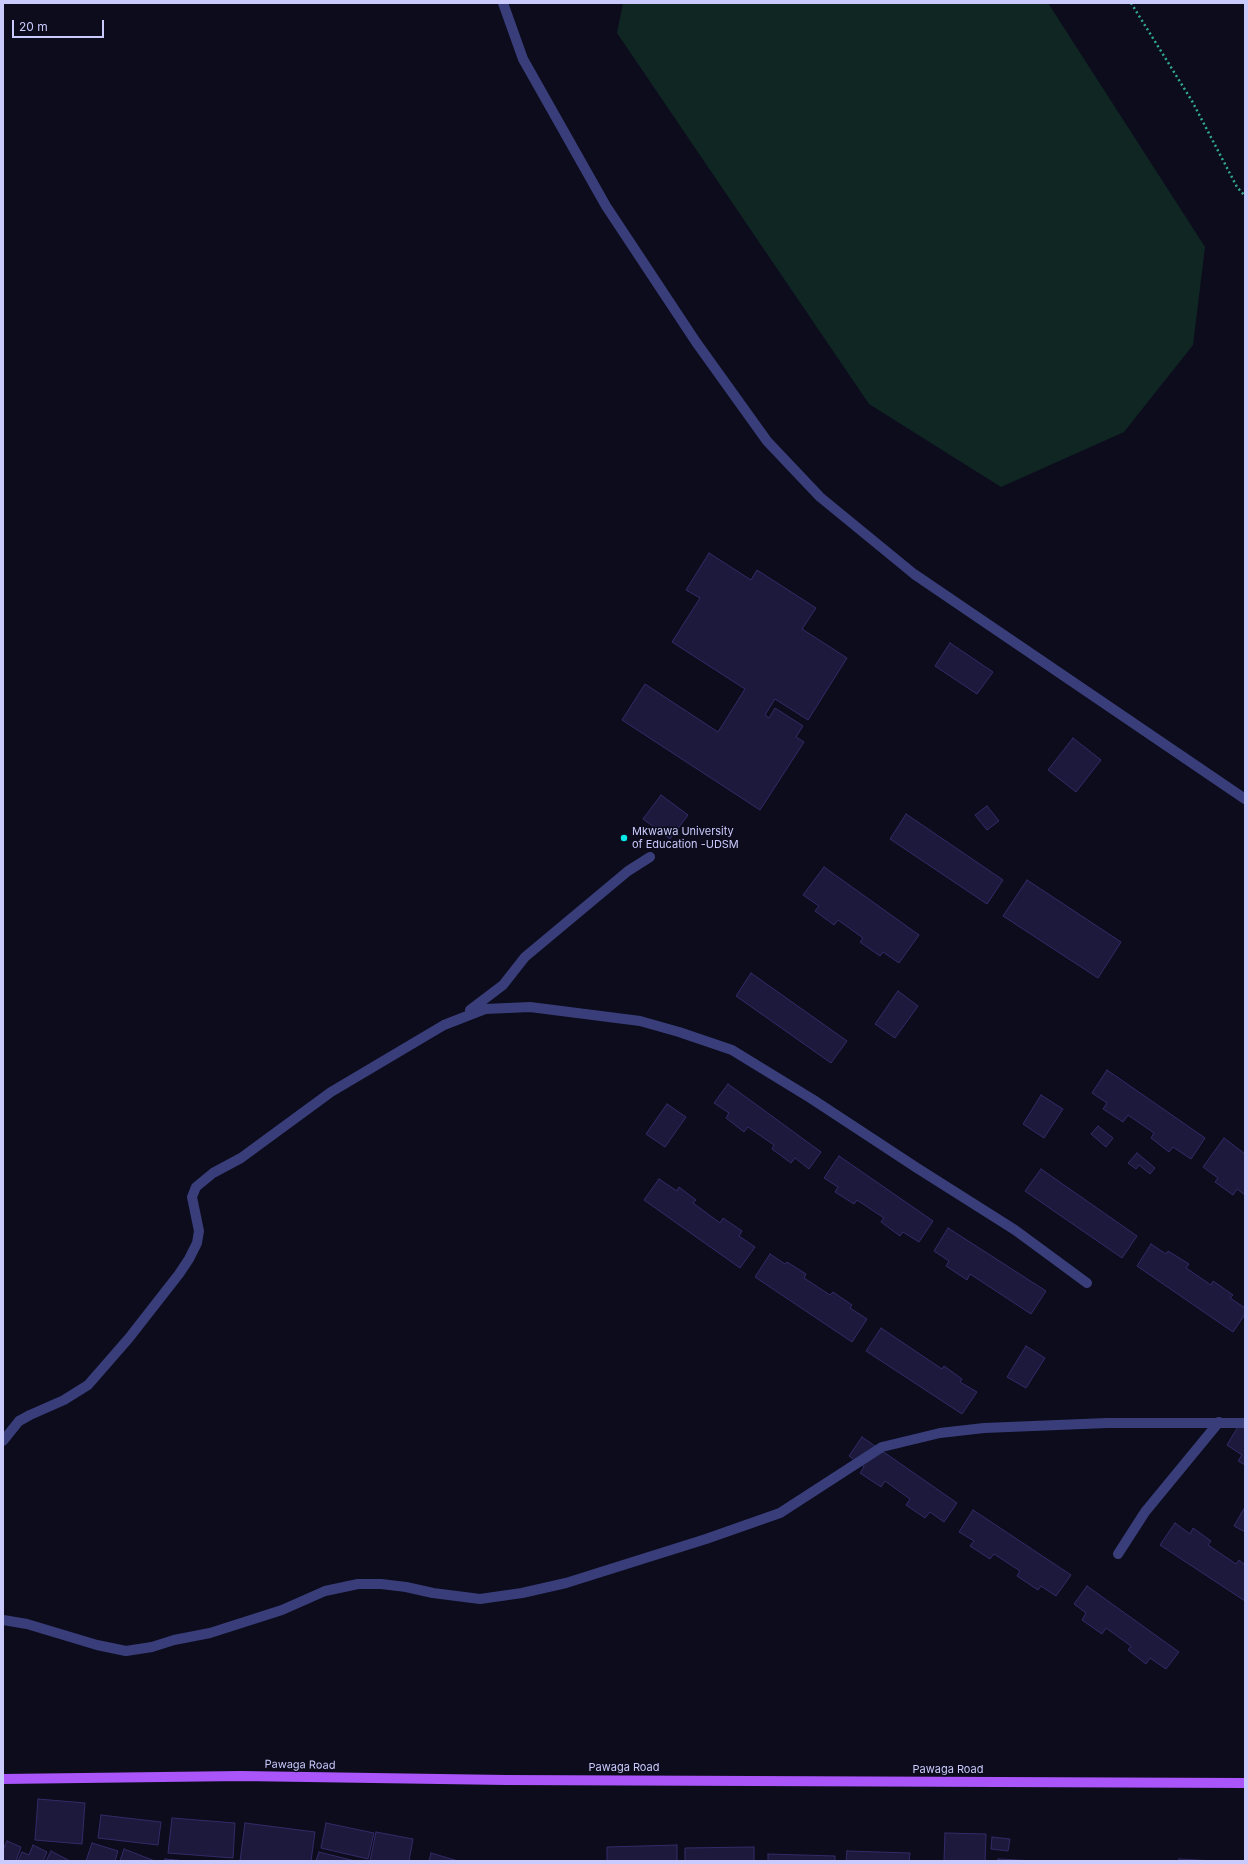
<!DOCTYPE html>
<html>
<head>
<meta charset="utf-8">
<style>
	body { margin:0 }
	#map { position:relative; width:1248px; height:1864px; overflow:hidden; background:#0d0c1d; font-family:Inter,sans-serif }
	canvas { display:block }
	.frame { position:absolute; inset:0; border:4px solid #cacafd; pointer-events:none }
	.scale { position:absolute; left:12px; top:20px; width:92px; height:18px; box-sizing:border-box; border:2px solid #cacafd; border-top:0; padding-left:5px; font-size:12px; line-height:14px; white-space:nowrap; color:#cacafd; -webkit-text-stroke:3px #0d0c1d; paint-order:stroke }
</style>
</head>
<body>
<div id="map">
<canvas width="1248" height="1864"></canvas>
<div class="frame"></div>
<div class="scale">20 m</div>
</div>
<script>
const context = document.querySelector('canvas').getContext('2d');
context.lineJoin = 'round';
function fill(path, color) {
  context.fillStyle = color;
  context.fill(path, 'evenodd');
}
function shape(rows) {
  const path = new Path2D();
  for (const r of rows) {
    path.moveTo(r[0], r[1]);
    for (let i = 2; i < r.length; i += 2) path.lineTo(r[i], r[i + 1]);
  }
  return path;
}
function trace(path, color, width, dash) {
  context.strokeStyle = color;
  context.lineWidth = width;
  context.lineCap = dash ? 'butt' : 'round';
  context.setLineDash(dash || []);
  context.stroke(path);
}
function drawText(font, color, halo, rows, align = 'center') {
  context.font = font + ' Inter,sans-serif';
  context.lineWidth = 3;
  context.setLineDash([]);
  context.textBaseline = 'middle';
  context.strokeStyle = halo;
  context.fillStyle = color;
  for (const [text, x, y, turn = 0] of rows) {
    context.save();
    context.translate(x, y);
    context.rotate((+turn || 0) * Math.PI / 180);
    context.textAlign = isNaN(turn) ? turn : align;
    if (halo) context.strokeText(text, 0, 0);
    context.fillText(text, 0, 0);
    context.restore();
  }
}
const green = shape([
	[623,3,1048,3,1205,247,1193,345,1124,432,1001,487,869,404,617,33]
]);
const building = shape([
	[709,553,751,580,757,570,816,608,802,629,847,658,808,720,775,699,765,715,769,718,775,708,803,726,796,737,804,742,760,810,622,720,645,684,718,732,745,689,672,642,700,598,686,590,709,553],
	[950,643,993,672,977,694,935,666,950,643],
	[1073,738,1101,760,1076,792,1048,770,1073,738],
	[661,795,688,815,670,839,643,819,661,795],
	[987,806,999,821,987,830,975,815,987,806],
	[906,814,1003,880,987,904,890,839,906,814],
	[824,867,919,935,899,963,883,952,880,956,860,942,863,938,838,920,834,925,815,911,819,906,803,895,824,867],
	[1027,880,1121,942,1098,978,1003,916,1027,880],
	[751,973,847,1041,831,1063,736,996,751,973],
	[898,991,918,1006,895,1038,875,1024,898,991],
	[1107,1070,1205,1138,1191,1159,1173,1147,1169,1152,1151,1138,1154,1133,1128,1115,1123,1122,1103,1109,1107,1103,1092,1093,1107,1070],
	[728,1084,821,1152,809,1169,795,1158,791,1163,772,1149,774,1145,748,1127,744,1132,726,1118,729,1113,714,1103,728,1084],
	[1041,1095,1063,1109,1044,1138,1023,1124,1041,1095],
	[667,1104,686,1117,665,1147,646,1134,667,1104],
	[1098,1126,1113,1138,1106,1147,1091,1134,1098,1126],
	[1224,1138,1245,1154,1245,1195,1237,1189,1233,1195,1215,1182,1218,1178,1203,1167,1224,1138],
	[1137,1153,1155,1168,1150,1174,1139,1165,1136,1169,1128,1163,1137,1153],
	[839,1156,933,1221,919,1242,903,1232,900,1236,881,1222,884,1218,857,1200,854,1204,835,1192,838,1187,824,1178,839,1156],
	[1041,1169,1137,1236,1122,1258,1025,1191,1041,1169],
	[659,1179,677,1191,679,1187,696,1200,693,1203,720,1223,723,1218,742,1231,739,1236,755,1247,740,1268,644,1200,659,1179],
	[948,1228,1046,1291,1031,1314,970,1274,967,1280,946,1266,949,1261,934,1251,948,1228],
	[1151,1244,1166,1254,1168,1251,1189,1264,1186,1268,1211,1285,1213,1281,1233,1295,1230,1298,1245,1308,1245,1314,1233,1332,1137,1266,1151,1244],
	[770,1254,785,1264,787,1262,806,1274,804,1278,830,1295,833,1292,852,1305,850,1308,867,1319,852,1342,755,1277,770,1254],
	[881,1328,942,1369,944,1366,962,1379,960,1382,977,1392,962,1414,866,1351,881,1328],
	[1026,1346,1045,1358,1026,1388,1007,1377,1026,1346],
	[1239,1425,1245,1429,1245,1465,1238,1461,1242,1455,1227,1445,1239,1425],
	[862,1437,957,1503,944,1522,930,1512,925,1518,906,1505,910,1499,885,1481,881,1487,860,1473,864,1467,849,1456,862,1437],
	[1245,1507,1245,1532,1234,1526,1245,1507],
	[973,1510,1071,1575,1056,1596,1041,1586,1038,1590,1017,1576,1020,1571,994,1554,990,1559,970,1546,974,1541,959,1532,973,1510],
	[1175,1523,1190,1534,1193,1528,1211,1541,1208,1545,1236,1564,1239,1560,1245,1565,1245,1601,1160,1545,1175,1523],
	[1087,1586,1179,1652,1166,1669,1150,1658,1146,1664,1128,1650,1131,1646,1106,1628,1102,1634,1082,1620,1086,1613,1074,1604,1087,1586],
	[38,1799,85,1803,82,1844,35,1840,38,1799],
	[101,1815,161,1822,158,1845,98,1838,101,1815],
	[172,1818,235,1823,233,1858,168,1853,172,1818],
	[245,1823,315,1832,311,1861,240,1861,245,1823],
	[326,1823,374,1833,368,1859,321,1848,326,1823],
	[376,1832,413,1839,409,1861,370,1861,376,1832],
	[945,1833,986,1834,985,1861,944,1861,945,1833],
	[992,1837,1010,1839,1008,1851,991,1849,992,1837],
	[7,1841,21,1847,16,1861,3,1861,3,1850,7,1841],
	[92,1843,118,1851,115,1861,86,1861,92,1843],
	[33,1845,47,1852,43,1861,18,1861,22,1852,29,1855,33,1845],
	[677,1845,677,1861,607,1861,607,1847,677,1845],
	[754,1847,754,1861,685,1861,685,1848,754,1847],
	[124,1849,155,1861,120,1861,124,1849],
	[51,1851,70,1861,46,1861,51,1851],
	[847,1851,910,1853,909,1861,846,1861,847,1851],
	[319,1852,355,1861,316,1861,319,1852],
	[431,1853,458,1861,429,1861,431,1853],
	[768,1854,835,1856,835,1861,768,1861,768,1854],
	[165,1859,186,1861,165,1861,165,1859],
	[998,1859,1035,1861,998,1861,998,1859],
	[1179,1859,1215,1861,1179,1861,1179,1859]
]);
const path = shape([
	[1131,3,1192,101,1237,187,1245,196]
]);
const minor = shape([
	[503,3,523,59,606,206,696,342,767,441,820,497,914,574,1245,799],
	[470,1010,503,985,525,957,628,871,650,857],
	[3,1441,19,1421,30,1415,64,1400,88,1385,129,1338,179,1274,189,1259,197,1243,199,1231,192,1197,196,1187,213,1173,241,1158,331,1092,444,1025,485,1009,530,1007,640,1021,679,1032,732,1050,812,1099,917,1168,1015,1230,1087,1283],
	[1118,1554,1145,1512,1219,1422],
	[3,1620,27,1624,97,1645,126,1651,152,1647,174,1640,210,1633,282,1610,325,1591,358,1584,381,1584,406,1587,433,1593,480,1599,522,1593,566,1583,706,1539,780,1513,882,1447,940,1433,984,1428,1107,1423,1245,1423]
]);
const major = shape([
	[3,1779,241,1776,506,1780,1245,1783]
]);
const markers = [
	[624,838,4,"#08eae8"]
];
const poiNames = [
	["Mkwawa University",632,832],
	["of Education -UDSM",632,845]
];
const streetNames = [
	["Pawaga Road",300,1765,1],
	["Pawaga Road",624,1768],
	["Pawaga Road",948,1770]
];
fill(green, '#0f2623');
fill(building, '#1c193d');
trace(building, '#312c68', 1);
trace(path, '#31aa95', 2.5, [2, 3]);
trace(minor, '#393e7a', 10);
trace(major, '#a955f9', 10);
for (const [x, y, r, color] of markers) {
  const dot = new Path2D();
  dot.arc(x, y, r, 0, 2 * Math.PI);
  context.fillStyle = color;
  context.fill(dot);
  trace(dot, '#0d0c1d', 1.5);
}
drawText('11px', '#cacafd', '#0d0c1d', poiNames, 'left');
drawText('11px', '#cacafd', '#0d0c1d', streetNames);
</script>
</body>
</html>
